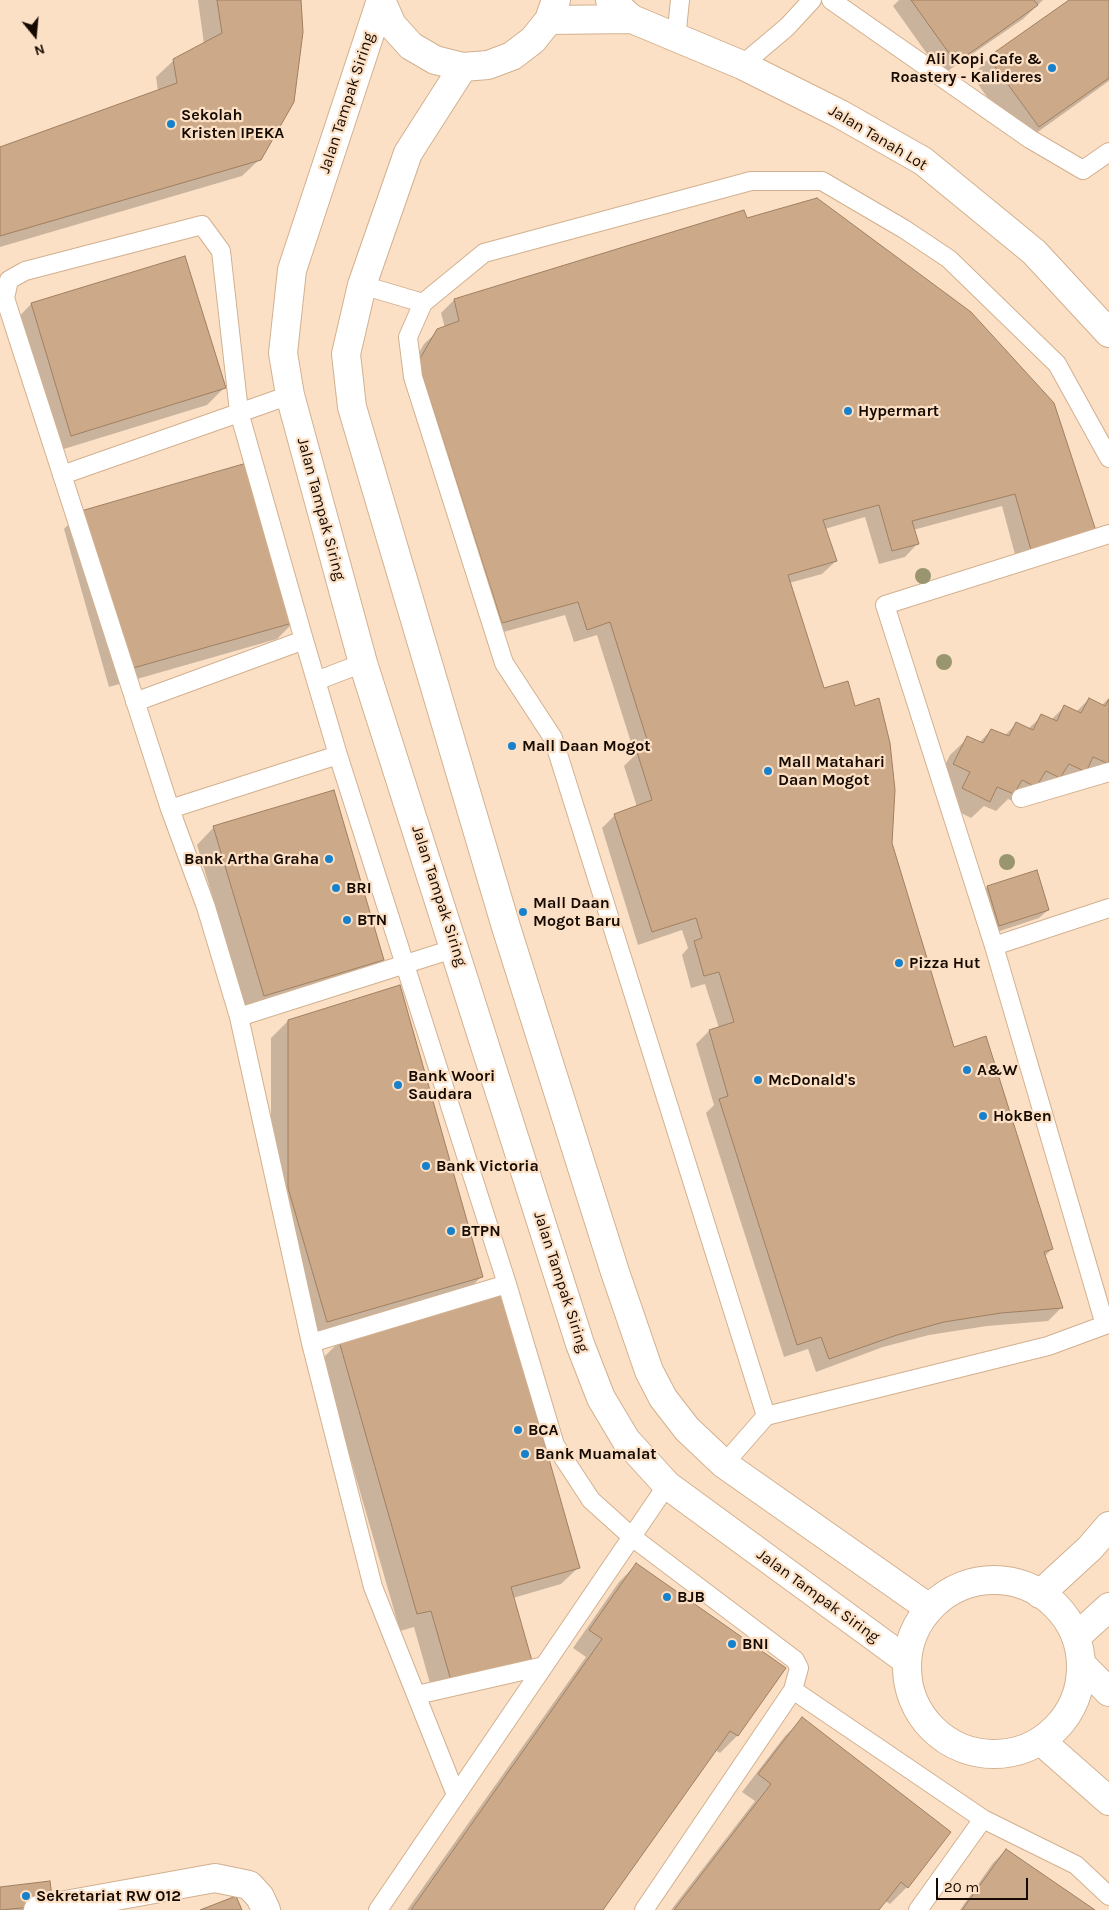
<!DOCTYPE html>
<html>
<head>
<meta charset="utf-8">
<style>
	body { margin:0 }
	#map { position:relative; width:1109px; height:1910px; overflow:hidden; background:#fce0c5; font-family:Karla,sans-serif }
	canvas { display:block }
	.north { position:absolute; left:10px; top:10px; width:50px; height:50px; -webkit-text-stroke:4px #fce0c5; paint-order:stroke; rotate:163deg; font-size:14px; font-weight:700; line-height:20px; text-align:center; color:#150a01 }
	.north::after { content:''; display:block; margin:auto; width:18px; height:22px; background:#150a01; clip-path:polygon(50% 0,100% 100%,50% 72%,0 100%) }
	.scale { position:absolute; left:936px; top:1878px; width:92px; height:22px; box-sizing:border-box; border:2px solid #150a01; border-top:0; padding-left:6px; font-size:15px; line-height:18px; white-space:nowrap; color:#150a01; -webkit-text-stroke:4px #fce0c5; paint-order:stroke }
</style>
</head>
<body>
<div id="map">
<canvas width="1109" height="1910"></canvas>
<div class="north">N</div>
<div class="scale">20 m</div>
</div>
<script>
const context = document.querySelector('canvas').getContext('2d');
context.lineJoin = 'round';
function fill(path, color) {
  context.fillStyle = color;
  context.fill(path, 'evenodd');
}
function shape(rows) {
  const path = new Path2D();
  for (const r of rows) {
    if (r.length === 3) {
      path.moveTo(r[0] + r[2], r[1]);
      path.arc(r[0], r[1], r[2], 0, 2 * Math.PI);
      continue;
    }
    path.moveTo(r[0], r[1]);
    for (let i = 2; i < r.length; i += 2) path.lineTo(r[i], r[i + 1]);
  }
  return path;
}
function trace(path, color, width, dash) {
  context.strokeStyle = color;
  context.lineWidth = width;
  context.lineCap = dash ? 'butt' : 'round';
  context.setLineDash(dash || []);
  context.stroke(path);
}
function drawText(font, color, halo, rows, align = 'center') {
  context.font = font + ' Karla,sans-serif';
  context.lineWidth = 4.5;
  context.setLineDash([]);
  context.textBaseline = 'middle';
  context.strokeStyle = halo;
  context.fillStyle = color;
  for (const [text, x, y, turn = 0] of rows) {
    context.save();
    context.translate(x, y);
    context.rotate((+turn || 0) * Math.PI / 180);
    context.textAlign = isNaN(turn) ? turn : align;
    if (halo) context.strokeText(text, 0, 0);
    context.fillText(text, 0, 0);
    context.restore();
  }
}
const shadow = shape([
	[198,0,299,0,260,159,242,176,0,247,0,148,158,91,156,77,174,60,204,44],
	[899,0,1043,0,1023,19,942,75,893,6],
	[1072,0,1109,0,1109,81,1021,144,972,76,989,58],
	[746,219,1095,531,1017,562,1002,506,913,530,918,543,905,557,879,564,865,517,825,529,836,561,822,574,789,583,823,690,890,843,953,1049,1052,1249,1044,1257,1061,1308,1048,1321,987,1326,929,1335,883,1347,816,1372,808,1349,784,1357,706,1113,714,1105,696,1044,709,1031,719,1028,705,984,691,988,682,955,688,948,682,930,638,945,602,828,615,815,637,807,624,766,635,755,597,635,574,642,565,615,489,636,406,376,424,344,438,331,445,328,441,313,454,300],
	[185,258,224,388,207,405,54,452,14,322,31,304],
	[81,512,295,621,277,639,109,687,64,529],
	[1109,698,1109,770,1018,803,1008,799,996,811,984,806,971,818,946,805,953,789,937,781,950,755,968,738,979,743,991,730,1005,735,1016,724,1028,729,1042,716,1051,720,1064,707,1076,712,1089,699,1102,705],
	[214,827,383,959,366,976,247,1012,197,845],
	[1036,871,1048,910,1039,918,991,934,978,896,987,887],
	[288,1021,482,1276,465,1293,309,1339,271,1205,271,1038],
	[339,1342,579,1567,561,1584,513,1598,513,1678,435,1701,414,1627,400,1631,322,1359],
	[636,1565,784,1668,737,1736,720,1753,715,1750,602,1910,407,1910,586,1657,573,1648,619,1582],
	[803,1719,907,1887,890,1904,885,1901,878,1910,671,1910,755,1801,742,1792,785,1736],
	[1006,1850,1093,1910,960,1910,993,1863],
	[0,1888,39,1910,0,1910]
]);
const building = shape([
	[217,0,301,0,303,32,294,102,261,160,0,236,0,147,177,83,173,59,222,33,217,0],
	[911,0,1034,0,1038,5,956,63,911,0],
	[1069,0,1109,0,1109,78,1039,127,988,57,1069,0],
	[817,198,971,312,1054,403,1096,531,1031,550,1015,494,912,521,919,544,892,551,879,505,823,520,837,561,788,575,824,688,848,681,855,706,879,698,890,743,895,790,892,843,954,1047,986,1036,1053,1249,1044,1252,1063,1308,1001,1313,944,1322,897,1335,829,1359,821,1337,797,1345,719,1099,728,1096,709,1030,734,1022,719,972,704,976,694,941,702,938,696,918,652,932,614,814,652,800,637,752,649,746,610,622,587,630,578,602,502,623,418,362,437,329,459,321,454,299,744,210,747,218,817,198],
	[185,256,226,388,71,436,31,303,185,256],
	[250,462,296,622,126,670,81,511,250,462],
	[1089,698,1105,706,1109,699,1109,764,1093,757,1086,772,1069,764,1060,778,1046,771,1036,787,1022,780,1014,794,997,787,990,802,962,788,970,772,953,764,967,736,983,743,991,729,1009,736,1016,722,1033,730,1041,714,1057,721,1064,705,1081,713,1089,698],
	[334,790,384,960,264,996,213,826,334,790],
	[1037,870,1049,910,999,926,987,886,1037,870],
	[400,985,483,1277,327,1322,288,1188,288,1020,400,985],
	[502,1294,580,1568,511,1587,532,1661,452,1684,431,1611,417,1614,339,1341,502,1294],
	[636,1563,786,1668,738,1736,730,1731,603,1910,411,1910,602,1639,589,1630,636,1563],
	[802,1717,951,1832,908,1888,901,1882,879,1910,674,1910,771,1784,758,1774,802,1717],
	[1006,1849,1095,1910,962,1910,1006,1849],
	[50,1881,53,1905,0,1910,0,1887,50,1881],
	[236,1896,242,1910,200,1910,236,1896]
]);
const lane = shape([
	[831,0,1030,139,1083,170,1109,152],
	[676,39,680,0],
	[742,65,787,27,812,0],
	[362,285,423,303],
	[62,475,290,395],
	[316,681,363,663],
	[135,702,304,640],
	[1021,798,1109,772],
	[170,809,5,298,9,280,25,271,202,225,221,251,239,412,304,640,338,755,507,1284,555,1445,591,1500,632,1537,795,1660,799,1668,793,1690,644,1910],
	[994,946,885,605,1109,534],
	[239,1017,456,948],
	[311,1343,239,1017,206,907,170,809,338,755],
	[766,1416,553,738,504,663,413,377,408,337,423,303,484,253,751,181,822,181,904,229,949,259,1057,364,1109,458],
	[724,1464,766,1416,1048,1346,1105,1325,994,946,1109,908],
	[793,1690,983,1819,1076,1865,1109,1896],
	[417,1695,544,1666],
	[456,1795,373,1587,311,1343,507,1284],
	[378,1910,667,1485],
	[918,1910,983,1819]
]);
const street = shape([
	[38,1910,215,1878,249,1885,260,1897,266,1910]
]);
const secondary = shape([
	[381,0,292,270,283,353,290,395,363,663,580,1344,601,1398,626,1440,667,1485,906,1660],
	[381,0,392,25,411,46,435,60,463,67,488,65,512,56,533,40,549,20,556,0],
	[610,0,632,19,742,65,840,114,923,161,1034,252,1109,333],
	[549,20,632,19],
	[463,67,408,153,362,285,346,354,352,407,506,927,615,1272,649,1371,663,1398,687,1429,724,1464,929,1608],
	[994,1667,87],
	[1040,1594,1090,1548,1109,1526],
	[1076,1637,1109,1607],
	[1082,1665,1109,1692],
	[1041,1741,1109,1801]
]);
const trees = [
	[923,576],
	[944,662],
	[1007,862]
];
const markers = [
	[1052,68,5,"#1781cb"],
	[171,124,5,"#1781cb"],
	[848,411,5,"#1781cb"],
	[512,746,5,"#1781cb"],
	[768,771,5,"#1781cb"],
	[329,859,5,"#1781cb"],
	[336,888,5,"#1781cb"],
	[523,912,5,"#1781cb"],
	[347,920,5,"#1781cb"],
	[899,963,5,"#1781cb"],
	[967,1070,5,"#1781cb"],
	[758,1080,5,"#1781cb"],
	[398,1085,5,"#1781cb"],
	[983,1116,5,"#1781cb"],
	[426,1166,5,"#1781cb"],
	[451,1231,5,"#1781cb"],
	[518,1430,5,"#1781cb"],
	[525,1454,5,"#1781cb"],
	[667,1597,5,"#1781cb"],
	[732,1644,5,"#1781cb"],
	[26,1896,5,"#1781cb"]
];
const poiNames = [
	["Ali Kopi Cafe &",1042,59,"right"],
	["Roastery - Kalideres",1042,77,"right"],
	["Sekolah",181,115],
	["Kristen IPEKA",181,133],
	["Hypermart",858,411],
	["Mall Daan Mogot",522,746],
	["Mall Matahari",778,762],
	["Daan Mogot",778,780],
	["Bank Artha Graha",319,859,"right"],
	["BRI",346,888],
	["Mall Daan",533,903],
	["Mogot Baru",533,921],
	["BTN",357,920],
	["Pizza Hut",909,963],
	["A&W",977,1070],
	["Bank Woori",408,1076],
	["Saudara",408,1094],
	["McDonald's",768,1080],
	["HokBen",993,1116],
	["Bank Victoria",436,1166],
	["BTPN",461,1231],
	["BCA",528,1430],
	["Bank Muamalat",535,1454],
	["BJB",677,1597],
	["BNI",742,1644],
	["Sekretariat RW 012",36,1896]
];
const streetNames = [
	["Jalan Tampak Siring",347,103,-72],
	["Jalan Tanah Lot",878,138,31],
	["Jalan Tampak Siring",321,509,75],
	["Jalan Tampak Siring",439,896,72],
	["Jalan Tampak Siring",561,1282,72],
	["Jalan Tampak Siring",818,1596,36]
];
fill(shadow, '#0003');
fill(building, '#ccaa89');
trace(building, '#9f7f60', 1);
trace(lane, '#d2b08f', 20);
trace(street, '#d2b08f', 30);
trace(secondary, '#d2b08f', 30);
trace(lane, '#fff', 18);
trace(street, '#fff', 28);
trace(secondary, '#fff', 28);
context.fillStyle = '#98956f';
for (const [x, y] of trees) {
  context.beginPath();
  context.arc(x, y, 8, 0, 2 * Math.PI);
  context.fill();
}
for (const [x, y, r, color] of markers) {
  const dot = new Path2D();
  dot.arc(x, y, r, 0, 2 * Math.PI);
  context.fillStyle = color;
  context.fill(dot);
  trace(dot, '#fce0c5', 2);
}
drawText('bold 16px', '#150a01', '#fce0c5', poiNames, 'left');
drawText('16px', '#150a01', '#fce0c5', streetNames);
</script>
</body>
</html>
